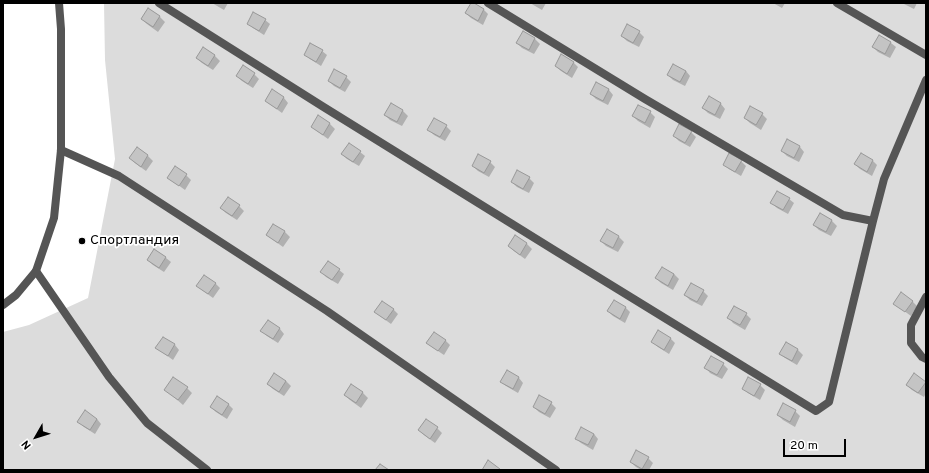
<!DOCTYPE html>
<html>
<head>
<meta charset="utf-8">
<style>
	body { margin:0 }
	#map { position:relative; width:929px; height:473px; overflow:hidden; background:#fff; font-family:Overpass,sans-serif }
	canvas { display:block }
	.frame { position:absolute; inset:0; border:4px solid #000; pointer-events:none }
	.north { position:absolute; left:16px; top:417px; width:40px; height:40px; -webkit-text-stroke:3px #fff; paint-order:stroke; rotate:231deg; font-size:11px; font-weight:700; line-height:16px; text-align:center; color:#000 }
	.north::after { content:''; display:block; margin:auto; width:14px; height:18px; background:#000; clip-path:polygon(50% 0,100% 100%,50% 72%,0 100%) }
	.scale { position:absolute; left:783px; top:439px; width:63px; height:18px; box-sizing:border-box; border:2px solid #000; border-top:0; padding-left:5px; font-size:12px; line-height:14px; white-space:nowrap; color:#000; -webkit-text-stroke:3px #fff; paint-order:stroke }
</style>
</head>
<body>
<div id="map">
<canvas width="929" height="473"></canvas>
<div class="frame"></div>
<div class="north">N</div>
<div class="scale">20 m</div>
</div>
<script>
const context = document.querySelector('canvas').getContext('2d');
context.lineJoin = 'round';
function fill(path, color) {
  context.fillStyle = color;
  context.fill(path, 'evenodd');
}
function shape(rows) {
  const path = new Path2D();
  for (const r of rows) {
    path.moveTo(r[0], r[1]);
    for (let i = 2; i < r.length; i += 2) path.lineTo(r[i], r[i + 1]);
  }
  return path;
}
function trace(path, color, width, dash) {
  context.strokeStyle = color;
  context.lineWidth = width;
  context.lineCap = dash ? 'butt' : 'round';
  context.setLineDash(dash || []);
  context.stroke(path);
}
function drawText(font, color, halo, rows, align = 'center') {
  context.font = font + ' Overpass,sans-serif';
  context.lineWidth = 3.5;
  context.setLineDash([]);
  context.textBaseline = 'middle';
  context.strokeStyle = halo;
  context.fillStyle = color;
  for (const [text, x, y, turn = 0] of rows) {
    context.save();
    context.translate(x, y);
    context.rotate((+turn || 0) * Math.PI / 180);
    context.textAlign = isNaN(turn) ? turn : align;
    if (halo) context.strokeText(text, 0, 0);
    context.fillText(text, 0, 0);
    context.restore();
  }
}
const green = shape([
	[104,3,926,3,926,470,3,470,3,332,29,325,88,298,115,159,105,60]
]);
const shadow = shape([
	[212,3,228,3,224,10],
	[472,3,484,10,488,14,483,25,471,18,466,13],
	[530,3,546,3,542,10],
	[773,3,785,3,782,8],
	[902,3,917,3,914,9],
	[149,9,160,17,165,22,158,32,147,24,142,19],
	[265,20,270,24,264,35,253,28,248,23],
	[639,32,644,37,639,47,627,41,622,36],
	[523,33,535,39,540,44,534,54,522,48,517,43],
	[879,36,891,43,896,47,890,58,878,52,873,47],
	[204,48,215,56,220,61,213,70,202,63,197,58],
	[322,51,327,55,321,66,310,59,305,54],
	[573,62,578,67,572,78,561,71,556,66],
	[335,71,346,77,351,82,345,92,334,86,329,81],
	[686,71,690,76,685,86,673,80,668,75],
	[254,74,259,79,253,88,242,81,237,76],
	[597,84,609,90,613,95,608,105,596,99,591,94],
	[273,91,284,98,288,103,282,113,271,105,266,101],
	[709,97,721,104,725,109,720,119,708,113,703,108],
	[391,104,403,111,408,116,402,126,390,120,385,115],
	[639,106,650,112,655,117,650,128,638,121,633,116],
	[762,114,767,119,761,130,750,123,745,118],
	[319,117,330,124,335,129,328,139,317,131,312,126],
	[446,126,451,131,445,141,434,135,429,130],
	[691,132,696,137,690,147,679,141,674,136],
	[788,141,800,147,804,152,799,162,787,156,782,151],
	[137,149,148,156,153,161,146,171,135,163,130,158],
	[360,152,365,156,359,166,347,159,342,154],
	[741,161,746,166,741,176,729,169,724,164],
	[873,161,877,165,872,176,860,169,855,164],
	[490,162,495,167,489,177,478,171,473,166],
	[175,168,186,175,191,180,185,190,174,182],
	[529,178,534,183,529,193,517,187,512,182],
	[789,199,794,203,788,214,777,208,772,203],
	[239,206,244,211,237,220,226,213,221,208],
	[820,215,832,221,837,226,831,236,819,230,814,225],
	[274,225,285,232,290,237,283,247,272,239,267,235],
	[607,231,619,237,624,242,618,252,606,246,601,241],
	[516,236,527,244,532,249,525,259,514,251,509,246],
	[155,250,166,258,171,262,164,272,153,265,148,260],
	[662,268,674,274,679,279,673,290,661,283,656,278],
	[339,270,344,274,338,284,326,277,322,272],
	[215,283,220,288,213,298,202,290,197,286],
	[703,291,708,296,702,306,690,300,685,295],
	[912,301,917,306,911,316,900,308],
	[625,307,630,312,625,323,613,316,608,311],
	[393,309,398,314,391,324,380,316,376,312],
	[746,314,751,319,745,330,733,323,729,318],
	[269,321,280,329,284,334,278,343,267,336,262,331],
	[163,338,175,345,179,350,173,360,162,352,157,348],
	[670,338,675,343,669,354,658,347,653,342],
	[445,340,450,345,444,355,432,347,428,343],
	[786,343,798,350,803,355,797,365,785,358,780,354],
	[723,364,728,369,722,379,710,373,706,368],
	[914,375,926,383,926,393,924,397,912,390,907,385],
	[519,378,523,383,518,393,506,386,501,382],
	[286,381,291,386,284,396,273,389,268,384],
	[352,385,363,393,368,398,361,408,350,400,345,395],
	[760,385,765,390,760,400,748,393,743,388],
	[187,388,192,393,183,405,165,389],
	[218,397,229,405,233,409,227,419,216,412,211,407],
	[551,403,556,408,550,418,539,412,534,407],
	[784,405,795,411,800,416,795,427,783,420,778,415],
	[97,419,101,424,95,434,84,427,79,422],
	[437,428,442,433,435,443,424,435,419,430],
	[594,434,598,439,593,450,581,443,576,438],
	[648,458,653,463,649,470,641,470,636,467,631,462]
]);
const building = shape([
	[471,3,474,3,484,9,478,21,465,13,471,3],
	[148,8,160,16,153,27,141,19,148,8],
	[253,12,266,19,259,31,247,24,253,12],
	[627,24,640,31,633,43,621,36,627,24],
	[523,31,535,38,529,50,516,43,523,31],
	[879,35,891,42,885,54,872,47,879,35],
	[310,43,323,50,316,62,304,55,310,43],
	[203,47,215,55,208,66,196,58,203,47],
	[561,54,574,62,567,74,555,66,561,54],
	[673,64,686,71,680,82,667,75,673,64],
	[243,65,255,73,248,84,236,76,243,65],
	[334,69,347,76,340,88,328,81,334,69],
	[596,82,609,89,603,101,590,94,596,82],
	[272,89,284,97,277,109,265,101,272,89],
	[709,96,721,103,715,115,702,108,709,96],
	[391,103,403,110,397,122,384,115,391,103],
	[638,105,651,111,645,123,632,116,638,105],
	[750,106,763,113,756,125,744,118,750,106],
	[318,115,330,123,323,135,311,127,318,115],
	[434,118,447,125,440,137,427,130,434,118],
	[679,124,692,131,685,143,673,136,679,124],
	[787,139,800,146,794,158,781,151,787,139],
	[349,143,361,151,353,162,341,154,349,143],
	[137,147,148,155,141,167,129,158,137,147],
	[729,153,742,160,735,172,723,165,729,153],
	[861,153,873,160,867,172,854,164,861,153],
	[478,154,491,161,484,173,472,166,478,154],
	[175,166,187,174,179,186,167,178,175,166],
	[517,170,530,177,523,189,511,182,517,170],
	[777,191,790,198,783,210,770,203,777,191],
	[228,197,240,205,232,216,220,208,228,197],
	[820,213,832,220,826,232,813,225,820,213],
	[273,224,285,231,278,243,266,235,273,224],
	[607,229,619,236,613,248,600,241,607,229],
	[515,235,527,243,520,255,508,246,515,235],
	[154,249,166,257,159,268,147,260,154,249],
	[328,261,340,269,332,280,320,272,328,261],
	[662,267,674,274,668,286,655,278,662,267],
	[204,275,216,283,208,294,196,286,204,275],
	[691,283,704,290,697,302,684,295,691,283],
	[901,292,913,301,905,312,893,304,901,292],
	[614,300,626,307,620,319,607,311,614,300],
	[382,301,394,309,386,320,374,312,382,301],
	[734,306,747,313,740,325,727,318,734,306],
	[268,320,280,328,273,339,260,331,268,320],
	[658,330,671,338,664,350,651,342,658,330],
	[434,332,446,340,438,351,426,343,434,332],
	[163,337,175,344,168,356,155,348,163,337],
	[786,342,798,349,792,361,779,354,786,342],
	[711,356,724,363,717,375,704,368,711,356],
	[507,370,519,377,513,389,500,382,507,370],
	[274,373,286,381,279,392,267,384,274,373],
	[914,373,926,382,918,393,906,385,914,373],
	[173,377,188,387,178,400,164,390,173,377],
	[748,377,761,384,754,396,742,389,748,377],
	[351,384,363,392,356,403,344,395,351,384],
	[539,395,552,402,545,414,533,407,539,395],
	[217,396,229,404,222,415,210,407,217,396],
	[783,403,796,410,790,422,777,415,783,403],
	[85,410,97,419,90,430,77,422,85,410],
	[426,419,438,427,430,439,418,430,426,419],
	[581,427,594,434,588,445,575,439,581,427],
	[636,450,649,457,642,469,630,462,636,450],
	[488,460,500,469,499,470,482,470,488,460],
	[380,464,389,470,375,470,380,464]
]);
const service = shape([
	[159,3,322,106,554,250,816,411,829,402,873,221,884,179,926,80],
	[488,3,645,99,843,215,873,221],
	[837,3,926,55],
	[61,150,119,176,327,311,556,470],
	[36,271,109,377,147,423,207,470],
	[926,297,911,325,911,343,922,357,926,359]
]);
const minor = shape([
	[3,305,16,295,36,271,54,218,61,150,61,29,59,3]
]);
const markers = [
	[82,241,4,"#000"]
];
const poiNames = [
	["Спортландия",90,241]
];
fill(green, '#dcdcdc');
fill(shadow, '#0003');
fill(building, '#c4c4c4');
trace(building, '#999', 1);
trace(service, '#555', 8);
trace(minor, '#555', 8);
for (const [x, y, r, color] of markers) {
  const dot = new Path2D();
  dot.arc(x, y, r, 0, 2 * Math.PI);
  context.fillStyle = color;
  context.fill(dot);
  trace(dot, '#fff', 1.5);
}
drawText('14px', '#000', '#fff', poiNames, 'left');
</script>
</body>
</html>
